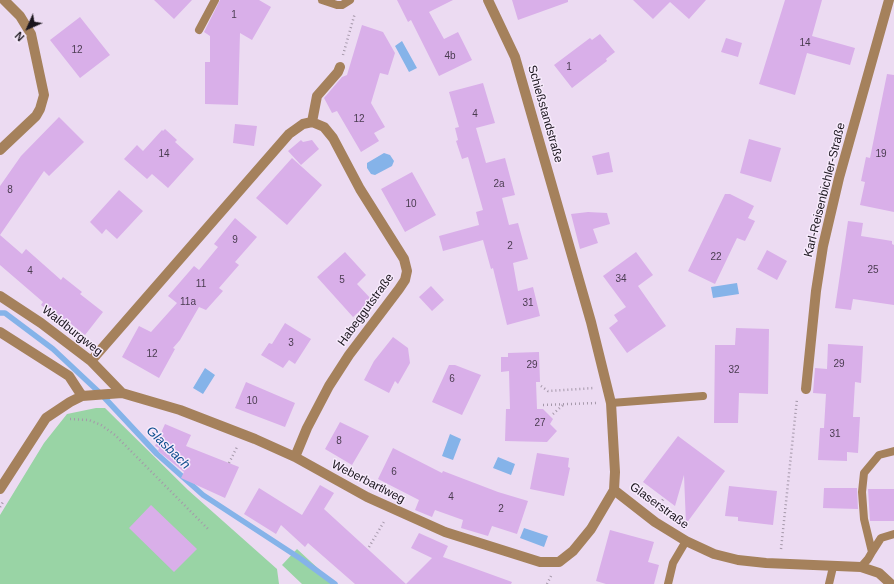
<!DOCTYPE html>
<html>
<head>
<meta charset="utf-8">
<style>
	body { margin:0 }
	#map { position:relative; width:894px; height:584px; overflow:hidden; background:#ecdbf2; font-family:Arial,sans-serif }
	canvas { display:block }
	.north { position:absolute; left:8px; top:8px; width:40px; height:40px; -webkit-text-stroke:3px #f7eafc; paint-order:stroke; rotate:225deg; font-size:11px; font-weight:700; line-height:16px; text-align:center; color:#1a151d }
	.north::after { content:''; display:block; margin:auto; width:14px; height:18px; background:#1a151d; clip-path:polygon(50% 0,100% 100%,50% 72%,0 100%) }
</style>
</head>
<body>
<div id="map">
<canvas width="894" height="584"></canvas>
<div class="north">N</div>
</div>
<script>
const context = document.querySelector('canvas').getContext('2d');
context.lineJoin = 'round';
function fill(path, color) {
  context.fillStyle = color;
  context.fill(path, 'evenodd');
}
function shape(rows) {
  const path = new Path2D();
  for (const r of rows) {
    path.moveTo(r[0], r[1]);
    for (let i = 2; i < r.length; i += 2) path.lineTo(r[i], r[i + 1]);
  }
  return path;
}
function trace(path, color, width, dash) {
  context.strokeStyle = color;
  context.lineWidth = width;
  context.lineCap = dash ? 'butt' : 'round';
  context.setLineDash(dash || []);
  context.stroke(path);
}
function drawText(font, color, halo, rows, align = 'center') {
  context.font = font + ' Arial,sans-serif';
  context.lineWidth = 3;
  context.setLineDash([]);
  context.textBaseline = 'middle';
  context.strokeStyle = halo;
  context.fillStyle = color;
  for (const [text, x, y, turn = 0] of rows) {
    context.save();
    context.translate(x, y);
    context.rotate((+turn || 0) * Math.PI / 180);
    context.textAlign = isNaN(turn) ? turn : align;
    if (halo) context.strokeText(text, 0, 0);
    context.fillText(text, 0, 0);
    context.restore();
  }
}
const green = shape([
	[96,408,105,408,188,490,277,569,279,584,0,584,0,515,44,443,67,414],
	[297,549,335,584,302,584,282,565]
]);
const water = shape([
	[402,41,417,68,409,72,395,46],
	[384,153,390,155,394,161,392,166,375,175,371,174,367,168,367,163],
	[737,283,739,294,713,298,711,287],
	[205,368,215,375,203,394,193,388],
	[450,434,461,439,453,460,442,456],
	[498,457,515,464,511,475,493,468],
	[524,528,548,536,544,547,520,538]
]);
const stream = shape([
	[0,313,5,313,53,349,101,394,157,454,203,495,301,559,335,584]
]);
const building = shape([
	[154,0,192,0,174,19],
	[220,0,259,0,271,7,252,40,240,33,238,105,205,104,205,62,210,62,210,36,204,32],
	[397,0,453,0,429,12,444,39,458,32,472,60,439,76,411,20,408,22],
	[512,0,568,0,568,2,518,20],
	[633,0,706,0,689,19,670,2,653,19],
	[785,0,822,0,812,36,855,48,850,65,807,53,795,95,759,84],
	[80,17,110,55,80,78,50,40],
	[362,25,383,32,395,53,388,75,380,73,371,103,385,127,374,133,379,141,361,152,337,111,332,113,324,98,342,77,347,75],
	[600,34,615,52,606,59,607,61,572,88,554,65,590,38,592,40],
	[726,38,742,43,738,57,721,52],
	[887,74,894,75,894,212,860,205,865,182,861,181,866,157,870,158],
	[483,83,495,123,476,128,486,163,505,158,515,195,502,198,509,225,518,223,528,259,513,263,518,291,533,287,540,316,507,325,493,268,491,269,483,240,443,251,439,236,479,225,476,212,483,210,468,157,462,159,456,141,458,140,455,128,459,127,449,92],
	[59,117,84,142,49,176,44,171,0,235,22,254,26,249,61,280,63,277,82,292,80,294,103,312,85,335,70,323,68,326,41,305,43,302,0,265,0,186,21,156],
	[235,124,257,126,254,146,233,143],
	[165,129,177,140,175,142,194,159,168,188,152,174,147,179,124,159,137,145,143,151,162,130,163,131],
	[749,139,781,148,771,182,740,173],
	[301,140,303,142,312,140,319,149,301,165,288,151],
	[609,152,613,172,597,175,592,156],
	[292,158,322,185,287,225,256,198],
	[412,172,436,215,405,232,381,189],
	[119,190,143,211,117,239,106,229,102,234,90,222],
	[725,194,730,194,754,206,748,218,755,221,745,241,737,238,715,284,688,271],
	[588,212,607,213,610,224,593,229,598,243,580,249,571,214],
	[235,218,257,237,235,262,239,265,219,288,223,291,206,310,199,307,180,340,173,348,175,349,159,378,122,357,139,326,151,332,177,303,168,296,194,266,199,270,218,247,214,244],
	[848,221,863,223,861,236,892,241,892,244,894,245,894,305,853,299,851,310,835,308],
	[767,250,787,261,777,280,757,269],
	[345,252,366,275,357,284,372,300,353,317,317,277],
	[636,252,653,275,638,286,666,326,627,353,609,328,618,321,614,315,626,307,603,276],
	[431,286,444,300,432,311,419,297],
	[285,323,311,339,295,364,289,360,283,368,261,355,269,343,272,344],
	[736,328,769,329,768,394,739,393,738,423,714,423,715,345,735,345],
	[393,337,408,348,410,363,398,384,395,381,389,393,364,380,374,361],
	[828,344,863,346,861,383,855,382,853,417,860,417,858,453,847,452,847,461,818,460,820,428,824,428,826,394,813,393,815,368,827,369],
	[539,352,540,382,536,382,537,409,543,409,553,419,550,424,557,431,547,442,505,441,506,409,510,409,509,371,501,372,501,357,508,357,508,353],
	[449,365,455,365,481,375,462,415,432,402],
	[246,382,295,403,285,427,235,408],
	[340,422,369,436,352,465,325,449],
	[165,424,191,435,186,446,239,467,225,498,181,478,184,472,158,451,159,448,155,446],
	[678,436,725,471,686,524,684,475,675,506,643,482],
	[393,448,442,473,443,471,498,492,528,501,517,534,492,526,488,536,461,528,463,520,435,510,432,517,415,510,419,500,378,479],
	[537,453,569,458,568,467,570,468,564,496,530,489],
	[320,485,334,493,324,509,406,584,432,558,411,548,419,533,448,546,443,557,512,582,511,584,355,584,308,543,305,547,281,525,276,534,244,514,259,488,302,515],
	[729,486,777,491,773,525,738,521,738,517,725,516],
	[824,488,857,488,858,509,823,508],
	[868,489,894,489,894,521,870,521],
	[151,505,197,549,174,572,129,528],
	[610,530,654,542,648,562,659,565,654,584,606,584,596,581]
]);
const path = shape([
	[343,55,355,13],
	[541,386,548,391,594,388],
	[543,405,596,403],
	[553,414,563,405],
	[70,419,89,420,101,425,115,435,208,529],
	[229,463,237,447],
	[0,507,3,502],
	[658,507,664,498],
	[369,547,385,520],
	[781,549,797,399],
	[547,584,551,576]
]);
const service = shape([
	[322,0,337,5,342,5,350,0],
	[199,30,215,0],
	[611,403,703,396],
	[872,552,881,538,894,534],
	[861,567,868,559,872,552,864,519,862,492,864,473,879,455,894,451],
	[668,584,673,563,686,541],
	[829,584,833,567]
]);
const minor = shape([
	[312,122,317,96,338,72,340,67],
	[0,150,36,116,40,109,44,95,31,34,20,16,4,0],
	[0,296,41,323,91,361,122,393],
	[0,332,69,376,82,396],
	[91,361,289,134,303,124,312,122,324,127,333,138,360,189,404,259,407,271,405,280,399,289,349,355,329,386,307,428,295,457],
	[806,389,816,291,823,246,839,178,889,0],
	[0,489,46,418,70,402,82,396,122,393,180,410,255,439,295,457,367,497,445,532,540,562,559,562,573,551,591,529,614,490,615,472,611,403,591,322,515,57,488,0],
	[614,490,655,522,686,541,714,554,738,560,766,563,861,567,879,573,891,584]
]);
const numberNames = [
	["1",234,15],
	["14",805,43],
	["12",77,50],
	["4b",450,56],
	["1",569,67],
	["4",475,114],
	["12",359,119],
	["14",164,154],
	["19",881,154],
	["2a",499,184],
	["8",10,190],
	["10",411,204],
	["9",235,240],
	["2",510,246],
	["22",716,257],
	["25",873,270],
	["4",30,271],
	["34",621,279],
	["5",342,280],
	["11",201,284],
	["11a",188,302],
	["31",528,303],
	["3",291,343],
	["12",152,354],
	["29",839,364],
	["29",532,365],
	["32",734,370],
	["6",452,379],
	["10",252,401],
	["27",540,423],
	["31",835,434],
	["8",339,441],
	["6",394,472],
	["4",451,497],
	["2",501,509]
];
const streetNames = [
	["Schießstandstraße",545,114,74],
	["Karl-Reisenbichler-Straße",825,190,-76],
	["Habeggutstraße",366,310,-54],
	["Waldburgweg",72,331,38],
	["Weberbartlweg",368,482,27],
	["Glaserstraße",659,506,36]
];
const waterNames = [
	["Glasbach",168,448,44]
];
fill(green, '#99d4a5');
fill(water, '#85b3e9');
trace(stream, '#85b3e9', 5.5);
fill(building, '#d9afe9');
trace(path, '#a598aa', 2.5, [1, 3]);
trace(service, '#a5815c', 8);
trace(minor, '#a5815c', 10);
drawText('10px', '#4a3c50', null, numberNames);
drawText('12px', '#1a151d', '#f7eafc', streetNames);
drawText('italic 13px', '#094c8c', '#f7eafc', waterNames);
</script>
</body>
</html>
